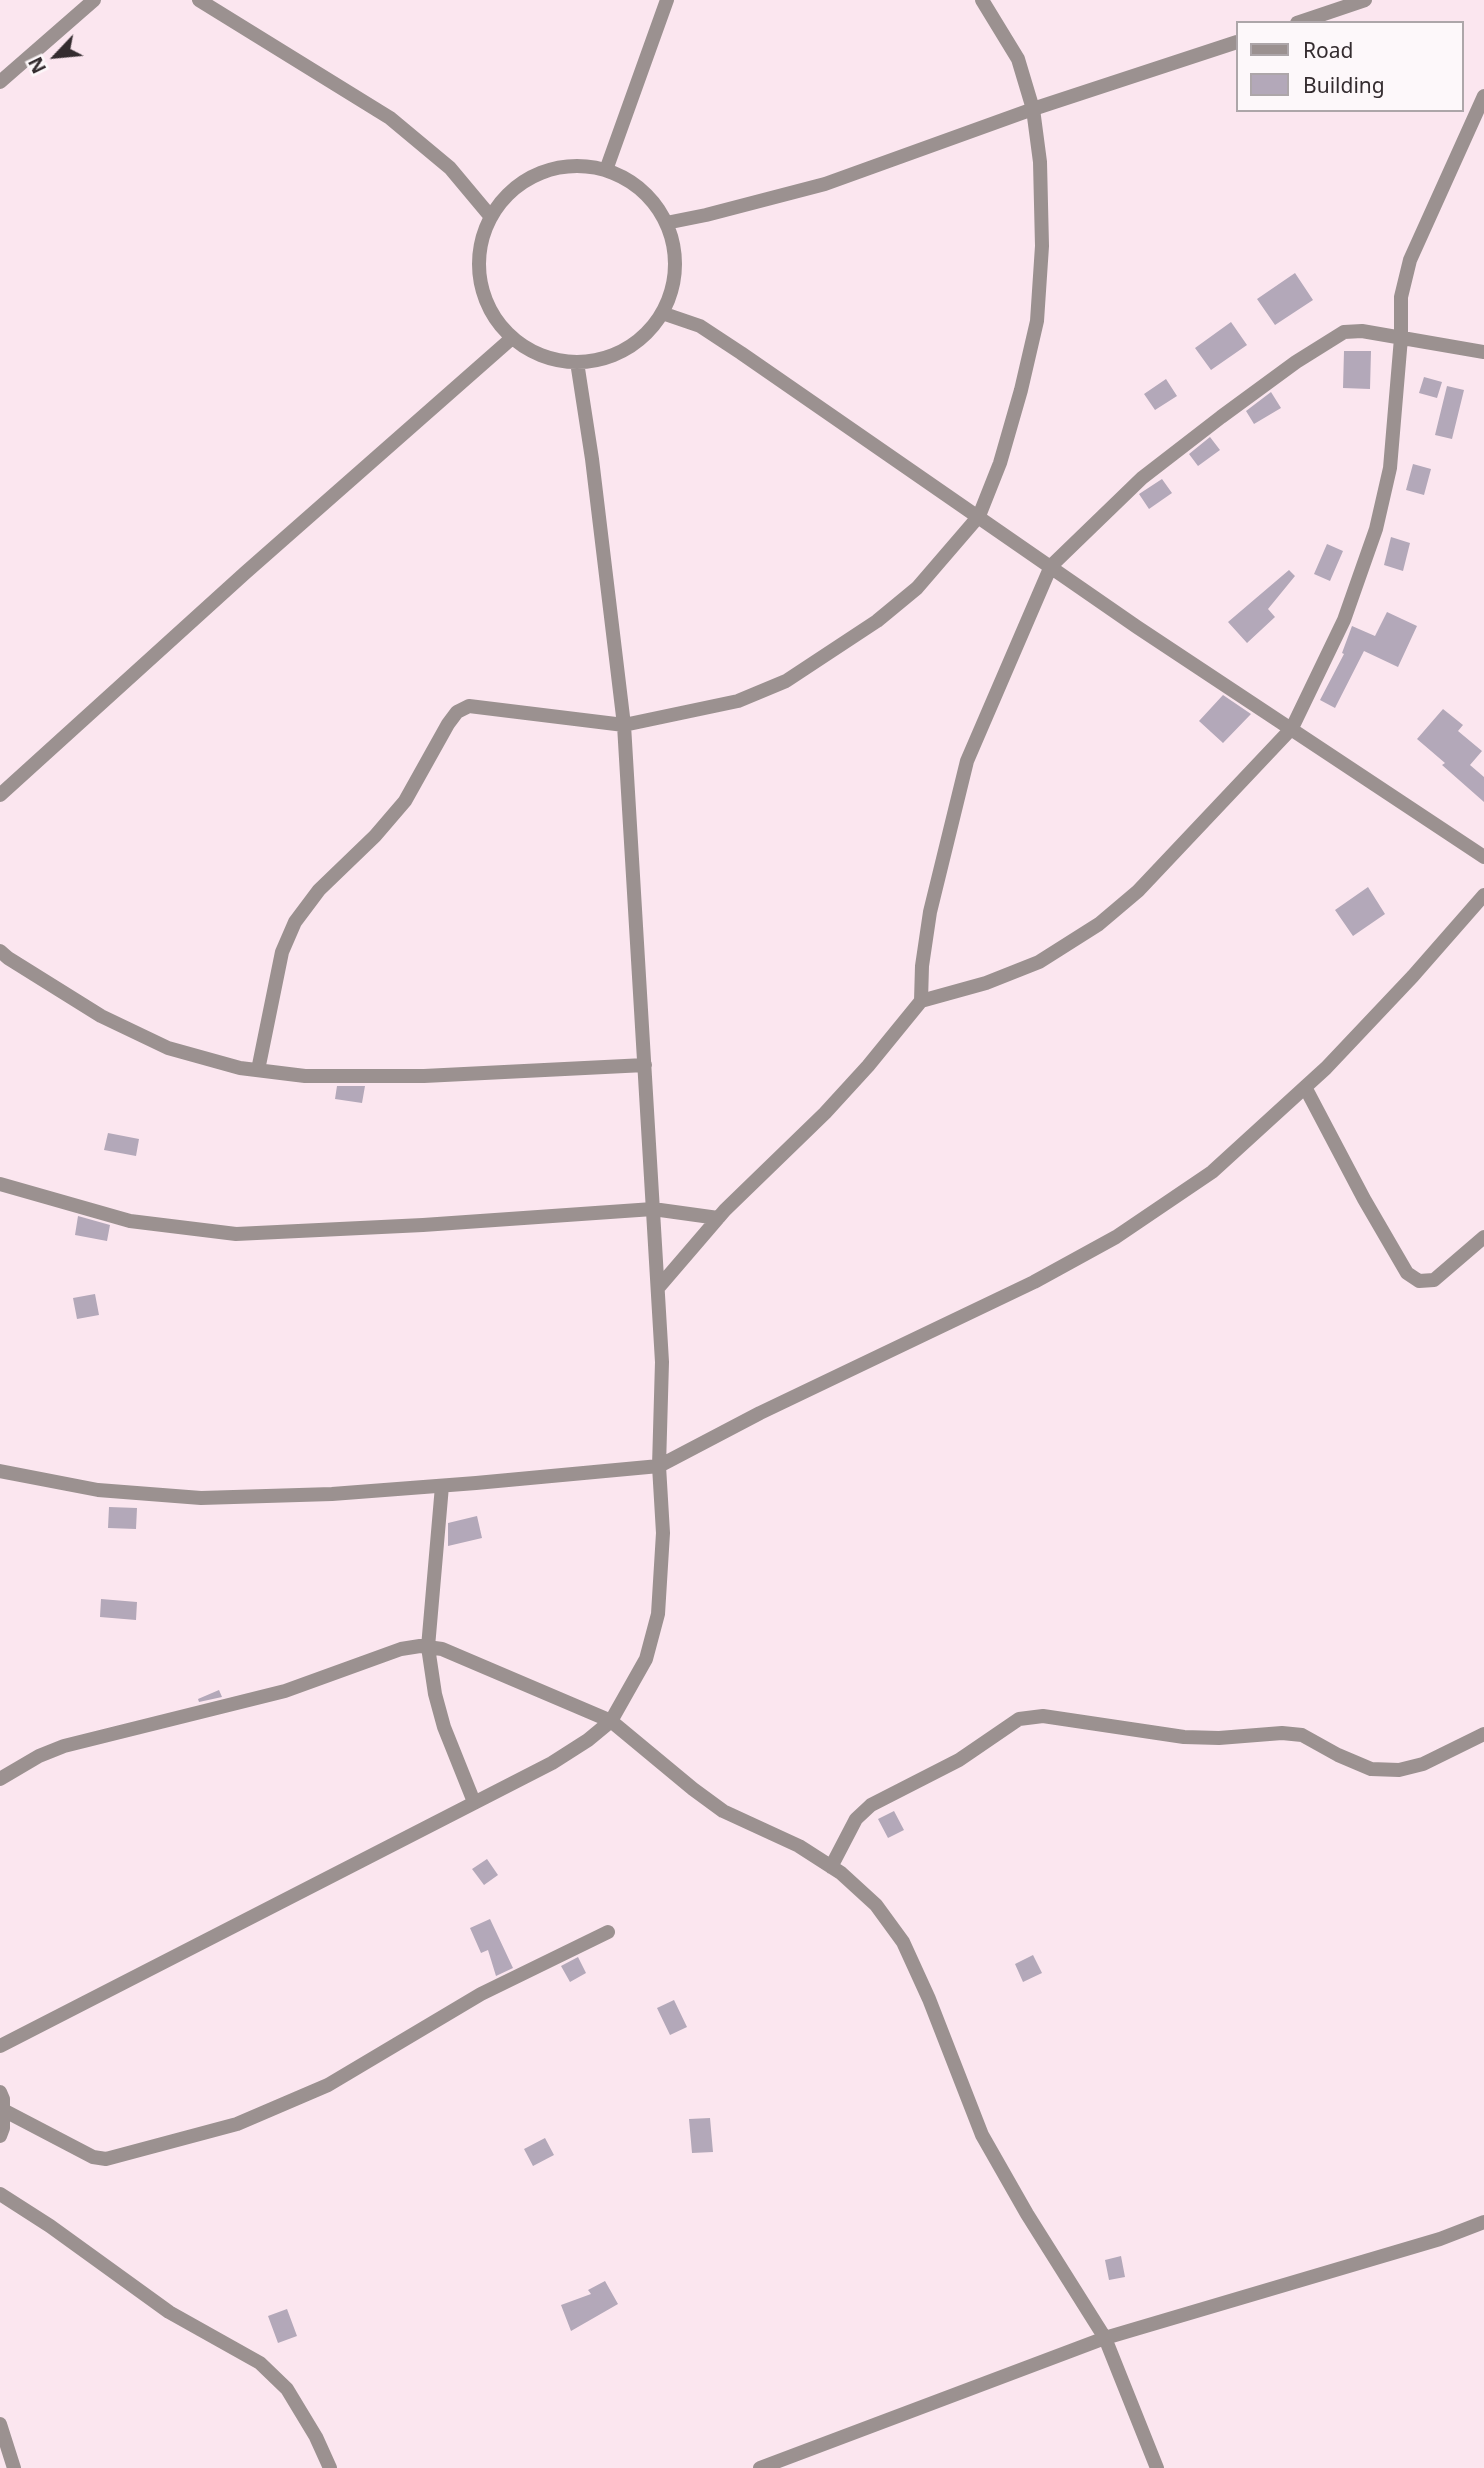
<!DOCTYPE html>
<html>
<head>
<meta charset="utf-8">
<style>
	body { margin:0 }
	#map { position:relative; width:1484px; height:2468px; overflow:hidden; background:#fbe6ef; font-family:"Noto Sans",sans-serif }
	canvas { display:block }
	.legend { position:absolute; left:1236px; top:21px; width:228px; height:91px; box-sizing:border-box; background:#fdf8fa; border:2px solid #ada6a9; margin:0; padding:9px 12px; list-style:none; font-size:21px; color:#342c2f }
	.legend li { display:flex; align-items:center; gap:14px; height:35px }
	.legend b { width:35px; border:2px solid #ada6a9 }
	.north { position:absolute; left:21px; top:21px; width:70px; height:70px; -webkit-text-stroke:5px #fdf8fa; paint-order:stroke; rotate:244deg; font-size:19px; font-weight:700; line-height:28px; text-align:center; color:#342c2f }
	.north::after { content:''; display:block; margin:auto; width:24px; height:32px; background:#342c2f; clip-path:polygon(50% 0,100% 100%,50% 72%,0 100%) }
</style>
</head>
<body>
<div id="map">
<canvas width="1484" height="2468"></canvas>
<ul class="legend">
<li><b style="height:9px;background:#9b9190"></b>Road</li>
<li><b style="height:19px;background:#b3a8b9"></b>Building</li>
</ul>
<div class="north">N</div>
</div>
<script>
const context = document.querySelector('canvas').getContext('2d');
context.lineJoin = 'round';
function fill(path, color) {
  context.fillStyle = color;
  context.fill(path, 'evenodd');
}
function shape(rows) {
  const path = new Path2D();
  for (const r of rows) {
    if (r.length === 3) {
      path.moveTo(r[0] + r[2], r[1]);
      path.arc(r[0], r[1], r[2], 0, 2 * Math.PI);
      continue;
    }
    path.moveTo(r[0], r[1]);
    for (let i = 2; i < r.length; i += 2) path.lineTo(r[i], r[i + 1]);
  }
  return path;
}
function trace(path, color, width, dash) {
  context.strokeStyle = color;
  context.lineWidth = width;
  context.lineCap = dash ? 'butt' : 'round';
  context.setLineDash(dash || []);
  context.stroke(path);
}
const building = shape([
	[1295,273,1313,300,1275,325,1257,299],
	[1231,322,1247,345,1211,370,1195,348],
	[1344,351,1371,351,1370,389,1343,388],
	[1424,377,1442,382,1437,398,1419,393],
	[1166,379,1177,396,1155,410,1144,394],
	[1447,386,1464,390,1452,439,1435,435],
	[1271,392,1281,408,1254,424,1246,411],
	[1210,437,1220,450,1198,466,1189,454],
	[1413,464,1431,469,1424,495,1406,490],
	[1162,479,1172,493,1149,509,1139,494],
	[1391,537,1410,543,1403,571,1384,565],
	[1327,544,1343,551,1330,581,1314,574],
	[1289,570,1295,576,1268,609,1275,617,1247,643,1228,622],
	[1387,612,1417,626,1398,667,1364,651,1335,708,1320,700,1344,654,1342,653,1352,626,1375,636],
	[1223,695,1251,714,1223,743,1199,721],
	[1443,709,1463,725,1458,731,1482,751,1470,765,1484,777,1484,802,1442,765,1445,763,1417,739],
	[1368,887,1385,914,1353,936,1335,910],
	[337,1086,365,1086,362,1103,335,1099],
	[108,1133,139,1139,136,1156,104,1150],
	[78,1216,110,1225,107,1241,75,1235],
	[95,1294,99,1315,77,1319,73,1298],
	[109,1507,137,1508,136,1529,108,1528],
	[477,1516,482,1538,448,1546,448,1523],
	[101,1599,137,1602,136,1620,100,1617],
	[219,1690,222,1697,199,1702,198,1699],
	[894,1811,904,1830,888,1838,878,1819],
	[487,1859,498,1875,484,1885,472,1869],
	[490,1919,513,1968,496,1976,488,1950,481,1953,470,1928],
	[1033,1955,1042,1973,1023,1982,1015,1964],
	[578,1957,586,1973,570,1982,561,1966],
	[674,2000,687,2027,670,2035,657,2008],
	[710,2118,713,2152,692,2153,689,2119],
	[545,2138,554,2155,533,2166,524,2149],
	[1121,2256,1125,2277,1109,2280,1105,2260],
	[605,2281,618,2304,571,2331,561,2305,591,2294,588,2290],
	[287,2309,297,2336,278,2343,268,2316]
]);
const minor = shape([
	[199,0,390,118,450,168,491,217],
	[1297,23,1365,0],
	[0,82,94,0],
	[577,264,98],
	[606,170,667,0],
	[666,223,706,215,825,184,1033,109,1237,42],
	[662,313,700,326,741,353,1137,627,1484,857],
	[0,795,245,573,512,338],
	[0,951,8,958,101,1016,168,1048,240,1068,305,1076,424,1076,645,1065],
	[921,1001,922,966,930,912,967,761,1051,566,1142,478,1221,417,1296,362,1344,332,1362,331,1484,352],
	[258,1070,282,952,295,922,319,890,375,836,405,801,448,724,457,712,469,706,624,725,738,701,786,681,877,621,917,588,979,516,1000,463,1021,390,1037,321,1042,246,1040,162,1033,109,1018,59,982,0],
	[1305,1087,1364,1199,1407,1273,1419,1281,1434,1280,1484,1237],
	[0,1184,130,1221,236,1234,423,1225,653,1209,718,1218],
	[658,1288,725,1210,825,1113,868,1066,921,1001,986,983,1039,962,1099,924,1138,891,1292,728,1344,620,1376,529,1390,468,1401,338,1401,297,1410,260,1484,96],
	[0,1471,98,1490,201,1498,332,1494,476,1483,659,1466,760,1413,1034,1282,1116,1237,1212,1172,1326,1068,1413,976,1484,895],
	[442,1486,428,1647,435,1694,444,1727,474,1802],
	[0,1779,39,1756,64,1746,285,1691,401,1649,420,1646,442,1649,611,1721,693,1789,723,1811,799,1846,841,1873,876,1905,903,1942,929,1999,982,2135,1027,2214,1105,2338,1157,2468],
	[831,1867,856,1819,871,1805,959,1760,1019,1719,1043,1716,1184,1737,1219,1738,1282,1733,1302,1735,1338,1755,1371,1769,1399,1770,1423,1764,1484,1734],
	[0,2046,552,1763,588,1740,611,1721,646,1659,658,1614,663,1533,659,1466,662,1362,624,725,592,459,577,362],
	[0,2092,3,2099,3,2128,0,2136],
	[3,2110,93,2157,106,2159,237,2124,328,2085,481,1994,608,1932],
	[0,2194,50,2226,169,2312,260,2363,287,2389,316,2437,330,2468],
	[0,2424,14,2468],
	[760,2468,1105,2338,1440,2239,1484,2222]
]);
fill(building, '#b3a8b9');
trace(minor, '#9b9190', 14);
</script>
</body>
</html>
